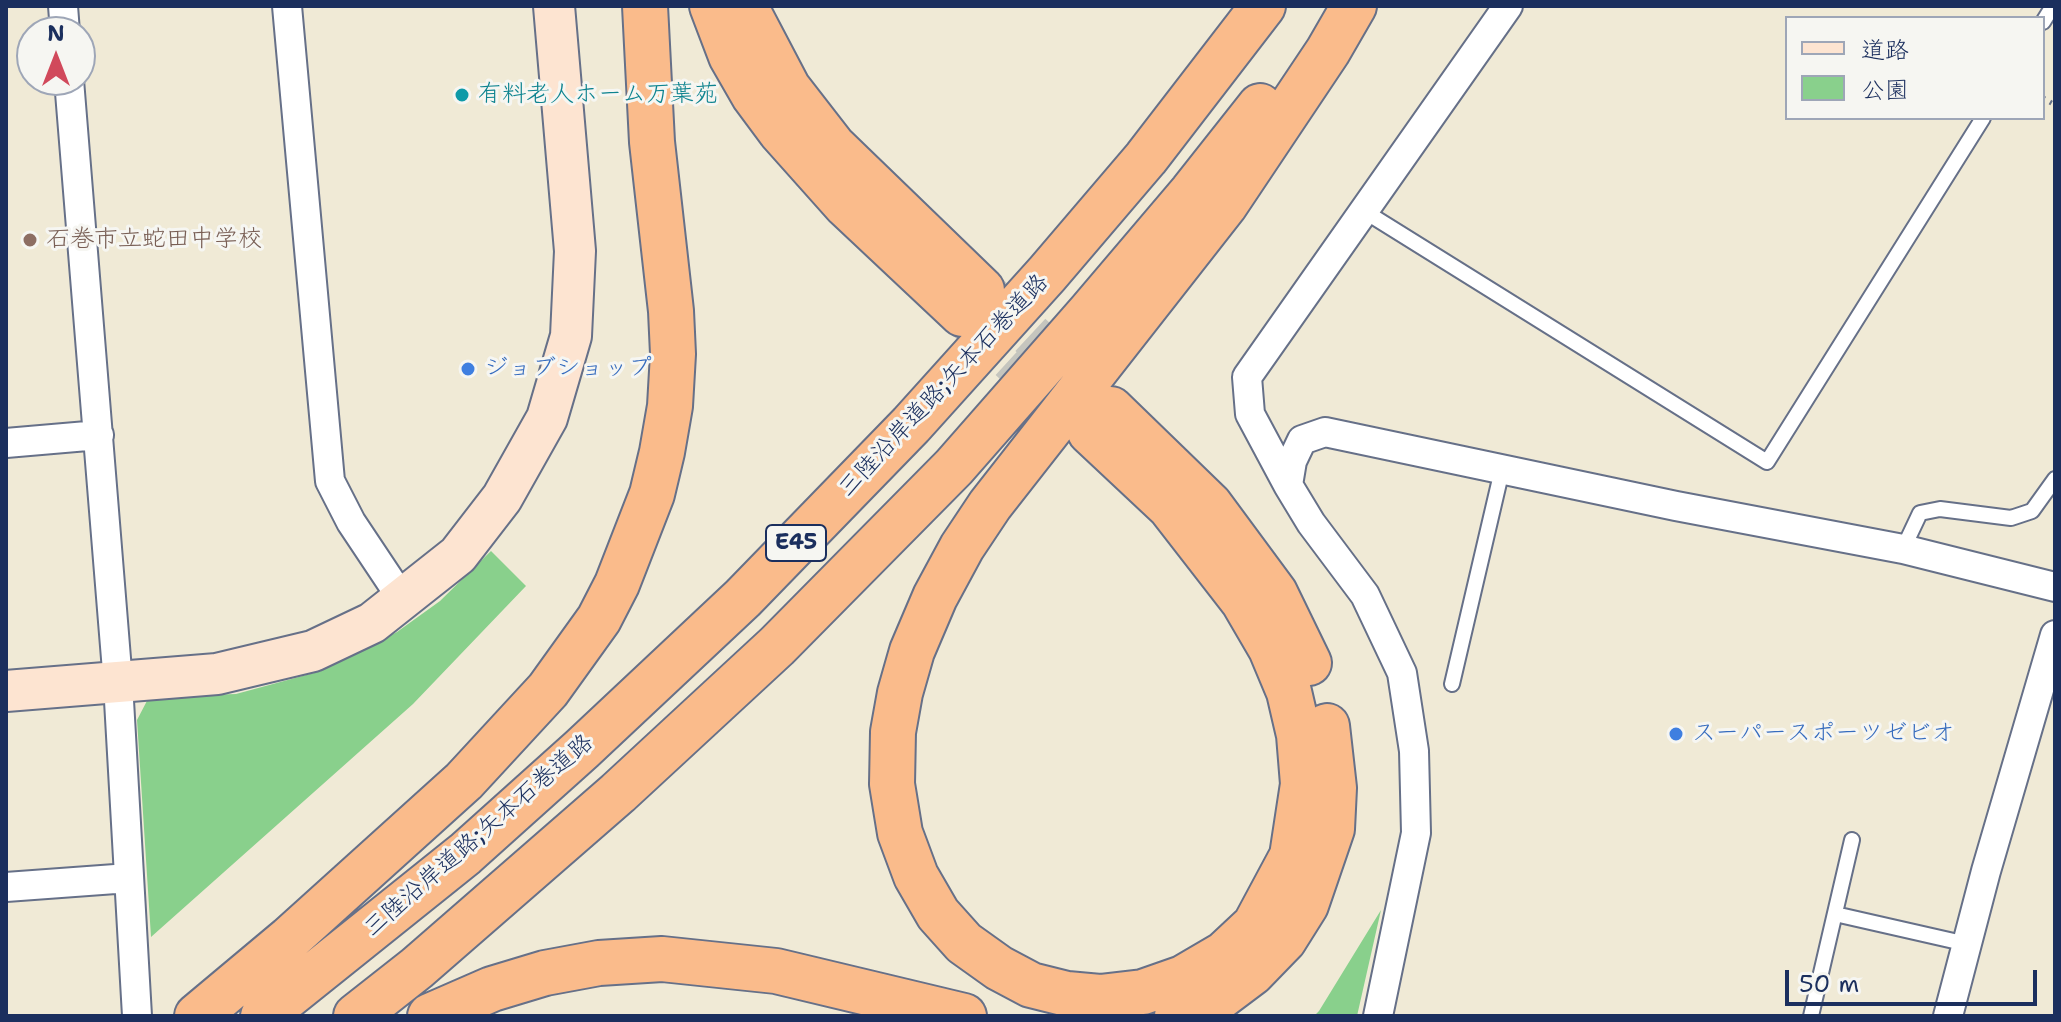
<!DOCTYPE html>
<html>
<head>
<meta charset="utf-8">
<style>
	body { margin:0 }
	#map { position:relative; width:2061px; height:1022px; overflow:hidden; background:#f0ead6; font-family:"Shantell Sans","Klee One",sans-serif }
	canvas { display:block }
	.frame { position:absolute; inset:0; border:8px solid #1b2f5e; pointer-events:none }
	.legend { position:absolute; left:1785px; top:16px; width:260px; height:104px; box-sizing:border-box; background:#f6f6f2; border:2px solid #9ea6b7; margin:0; padding:10px 14px; list-style:none; font-size:24px; color:#1b2f5e }
	.legend li { display:flex; align-items:center; gap:16px; height:40px }
	.legend b { width:40px; border:2px solid #9ea6b7 }
	.north { position:absolute; left:16px; top:16px; width:80px; height:80px; box-sizing:border-box; background:#f6f6f2; border:2px solid #9ea6b7; border-radius:50%; rotate:0deg; font-size:22px; font-weight:700; line-height:32px; text-align:center; color:#1b2f5e }
	.north::after { content:''; display:block; margin:auto; width:28px; height:36px; background:#d1495b; clip-path:polygon(50% 0,100% 100%,50% 72%,0 100%) }
	.scale { position:absolute; left:1785px; top:970px; width:252px; height:36px; box-sizing:border-box; border:4px solid #1b2f5e; border-top:0; padding-left:10px; font-size:24px; line-height:28px; white-space:nowrap; color:#1b2f5e; -webkit-text-stroke:6px #f6f6f2; paint-order:stroke }
</style>
</head>
<body>
<div id="map">
<canvas width="2061" height="1022"></canvas>
<div class="frame"></div>
<ul class="legend">
<li><b style="height:10px;background:#fde4d1"></b>道路</li>
<li><b style="height:22px;background:#89d08c"></b>公園</li>
</ul>
<div class="north">N</div>
<div class="scale">50 m</div>
</div>
<script>
const context = document.querySelector('canvas').getContext('2d');
context.lineJoin = 'round';
function fill(path, color) {
  context.fillStyle = color;
  context.fill(path, 'evenodd');
}
function shape(rows) {
  const path = new Path2D();
  for (const r of rows) {
    path.moveTo(r[0], r[1]);
    for (let i = 2; i < r.length; i += 2) path.lineTo(r[i], r[i + 1]);
  }
  return path;
}
function trace(path, color, width, dash) {
  context.strokeStyle = color;
  context.lineWidth = width;
  context.lineCap = dash ? 'butt' : 'round';
  context.setLineDash(dash || []);
  context.stroke(path);
}
function drawText(font, color, halo, rows, align = 'center') {
  context.font = font + ' "Shantell Sans","Klee One",sans-serif';
  context.lineWidth = 6;
  context.setLineDash([]);
  context.textBaseline = 'middle';
  context.strokeStyle = halo;
  context.fillStyle = color;
  for (const [text, x, y, turn = 0] of rows) {
    context.save();
    context.translate(x, y);
    context.rotate((+turn || 0) * Math.PI / 180);
    context.textAlign = isNaN(turn) ? turn : align;
    if (halo) context.strokeText(text, 0, 0);
    context.fillText(text, 0, 0);
    context.restore();
  }
}
const green = shape([
	[491,551,526,586,413,704,151,937,137,720,149,697,236,694,321,671,397,632,440,601],
	[1381,910,1357,1016,1314,1016,1319,1011]
]);
const highwayTunnel = shape([
	[982,290,1080,381],
	[962,314,1090,432]
]);
const path = shape([
	[2043,98,2055,105]
]);
const lane = shape([
	[2043,22,2053,6],
	[1364,211,1767,462,1983,118],
	[1903,549,1920,513,1940,509,2011,518,2032,511,2055,479],
	[1452,684,1502,470],
	[1835,914,1967,944],
	[1811,1016,1852,840]
]);
const street = shape([
	[63,6,65,32],
	[287,6,330,481,351,522,403,600],
	[69,80,118,683,137,1016],
	[6,443,99,435],
	[1288,485,1250,414,1247,377,1508,6],
	[6,887,129,878],
	[1378,1016,1416,833,1414,751,1402,673,1365,595,1311,523,1288,485,1292,461,1302,440,1325,432,1676,506,1903,549,2055,587],
	[1948,1016,1986,871,2055,635]
]);
const secondary = shape([
	[6,691,217,674,313,651,372,623,458,555,502,498,547,418,571,336,575,251,554,6]
]);
const highway = shape([
	[712,6,731,56,754,96,780,131,846,205,962,314],
	[745,6,788,88,833,146,982,290],
	[1111,409,1210,505,1275,593,1309,663],
	[1090,432,1170,507,1243,601,1271,649,1289,692,1299,735,1303,784,1292,856,1255,925,1224,954,1183,978,1143,992,1100,997,1067,994,1031,985,999,968,964,943,938,914,916,876,900,833,892,784,893,732,900,693,912,651,935,597,962,547,990,505,1225,205,1328,51,1354,6],
	[197,1016,289,939,464,781,548,690,599,619,617,584,652,494,662,452,670,406,673,354,671,311,652,142,645,6],
	[263,1016,465,854,582,749,743,598,911,425,1047,274,1146,158,1263,6],
	[356,1016,417,968,618,793,777,646,954,467,1090,312,1192,192,1260,106],
	[430,1016,492,989,545,973,599,963,662,959,776,971,964,1016],
	[1177,1016,1216,1000,1252,973,1284,940,1306,905,1332,829,1334,788,1327,726]
]);
const markers = [
	[462,95,8,"#0f9aa8"],
	[30,240,8,"#8d6e63"],
	[468,369,8,"#3f7fe0"],
	[1676,734,8,"#3f7fe0"]
];
const shields = [
	[796,543,60]
];
const shieldNames = [
	["E45",796,543]
];
const cultureNames = [
	["有料老人ホーム万葉苑",478,95]
];
const educationNames = [
	["石巻市立蛇田中学校",46,240]
];
const shopNames = [
	["ジョブショップ",484,369],
	["スーパースポーツゼビオ",1692,734]
];
const streetNames = [
	["三陸沿岸道路;矢本石巻道路",944,386,-47],
	["三陸沿岸道路;矢本石巻道路",479,836,-41]
];
fill(green, '#89d08c');
trace(highwayTunnel, '#c5c5be', 44, [44, 22]);
trace(lane, '#667088', 18);
trace(street, '#667088', 32);
trace(secondary, '#667088', 44);
trace(highway, '#667088', 48);
trace(path, '#667088', 5, [2, 6]);
trace(lane, '#fff', 14);
trace(street, '#fff', 28);
trace(secondary, '#fde4d1', 40);
trace(highway, '#fabb8b', 44);
for (const [x, y, r, color] of markers) {
  const dot = new Path2D();
  dot.arc(x, y, r, 0, 2 * Math.PI);
  context.fillStyle = color;
  context.fill(dot);
  trace(dot, '#f6f6f2', 3);
}
for (const [x, y, w] of shields) {
  const box = new Path2D();
  box.roundRect(x - w / 2, y - 18, w, 36, 6);
  context.fillStyle = '#f6f6f2';
  context.fill(box);
  trace(box, '#1b2f5e', 2);
}
drawText('bold 22px', '#1b2f5e', null, shieldNames);
drawText('24px', '#0d838f', '#f6f6f2', cultureNames, 'left');
drawText('24px', '#785e54', '#f6f6f2', educationNames, 'left');
drawText('24px', '#366cbe', '#f6f6f2', shopNames, 'left');
drawText('24px', '#1b2f5e', '#f6f6f2', streetNames);
</script>
</body>
</html>
